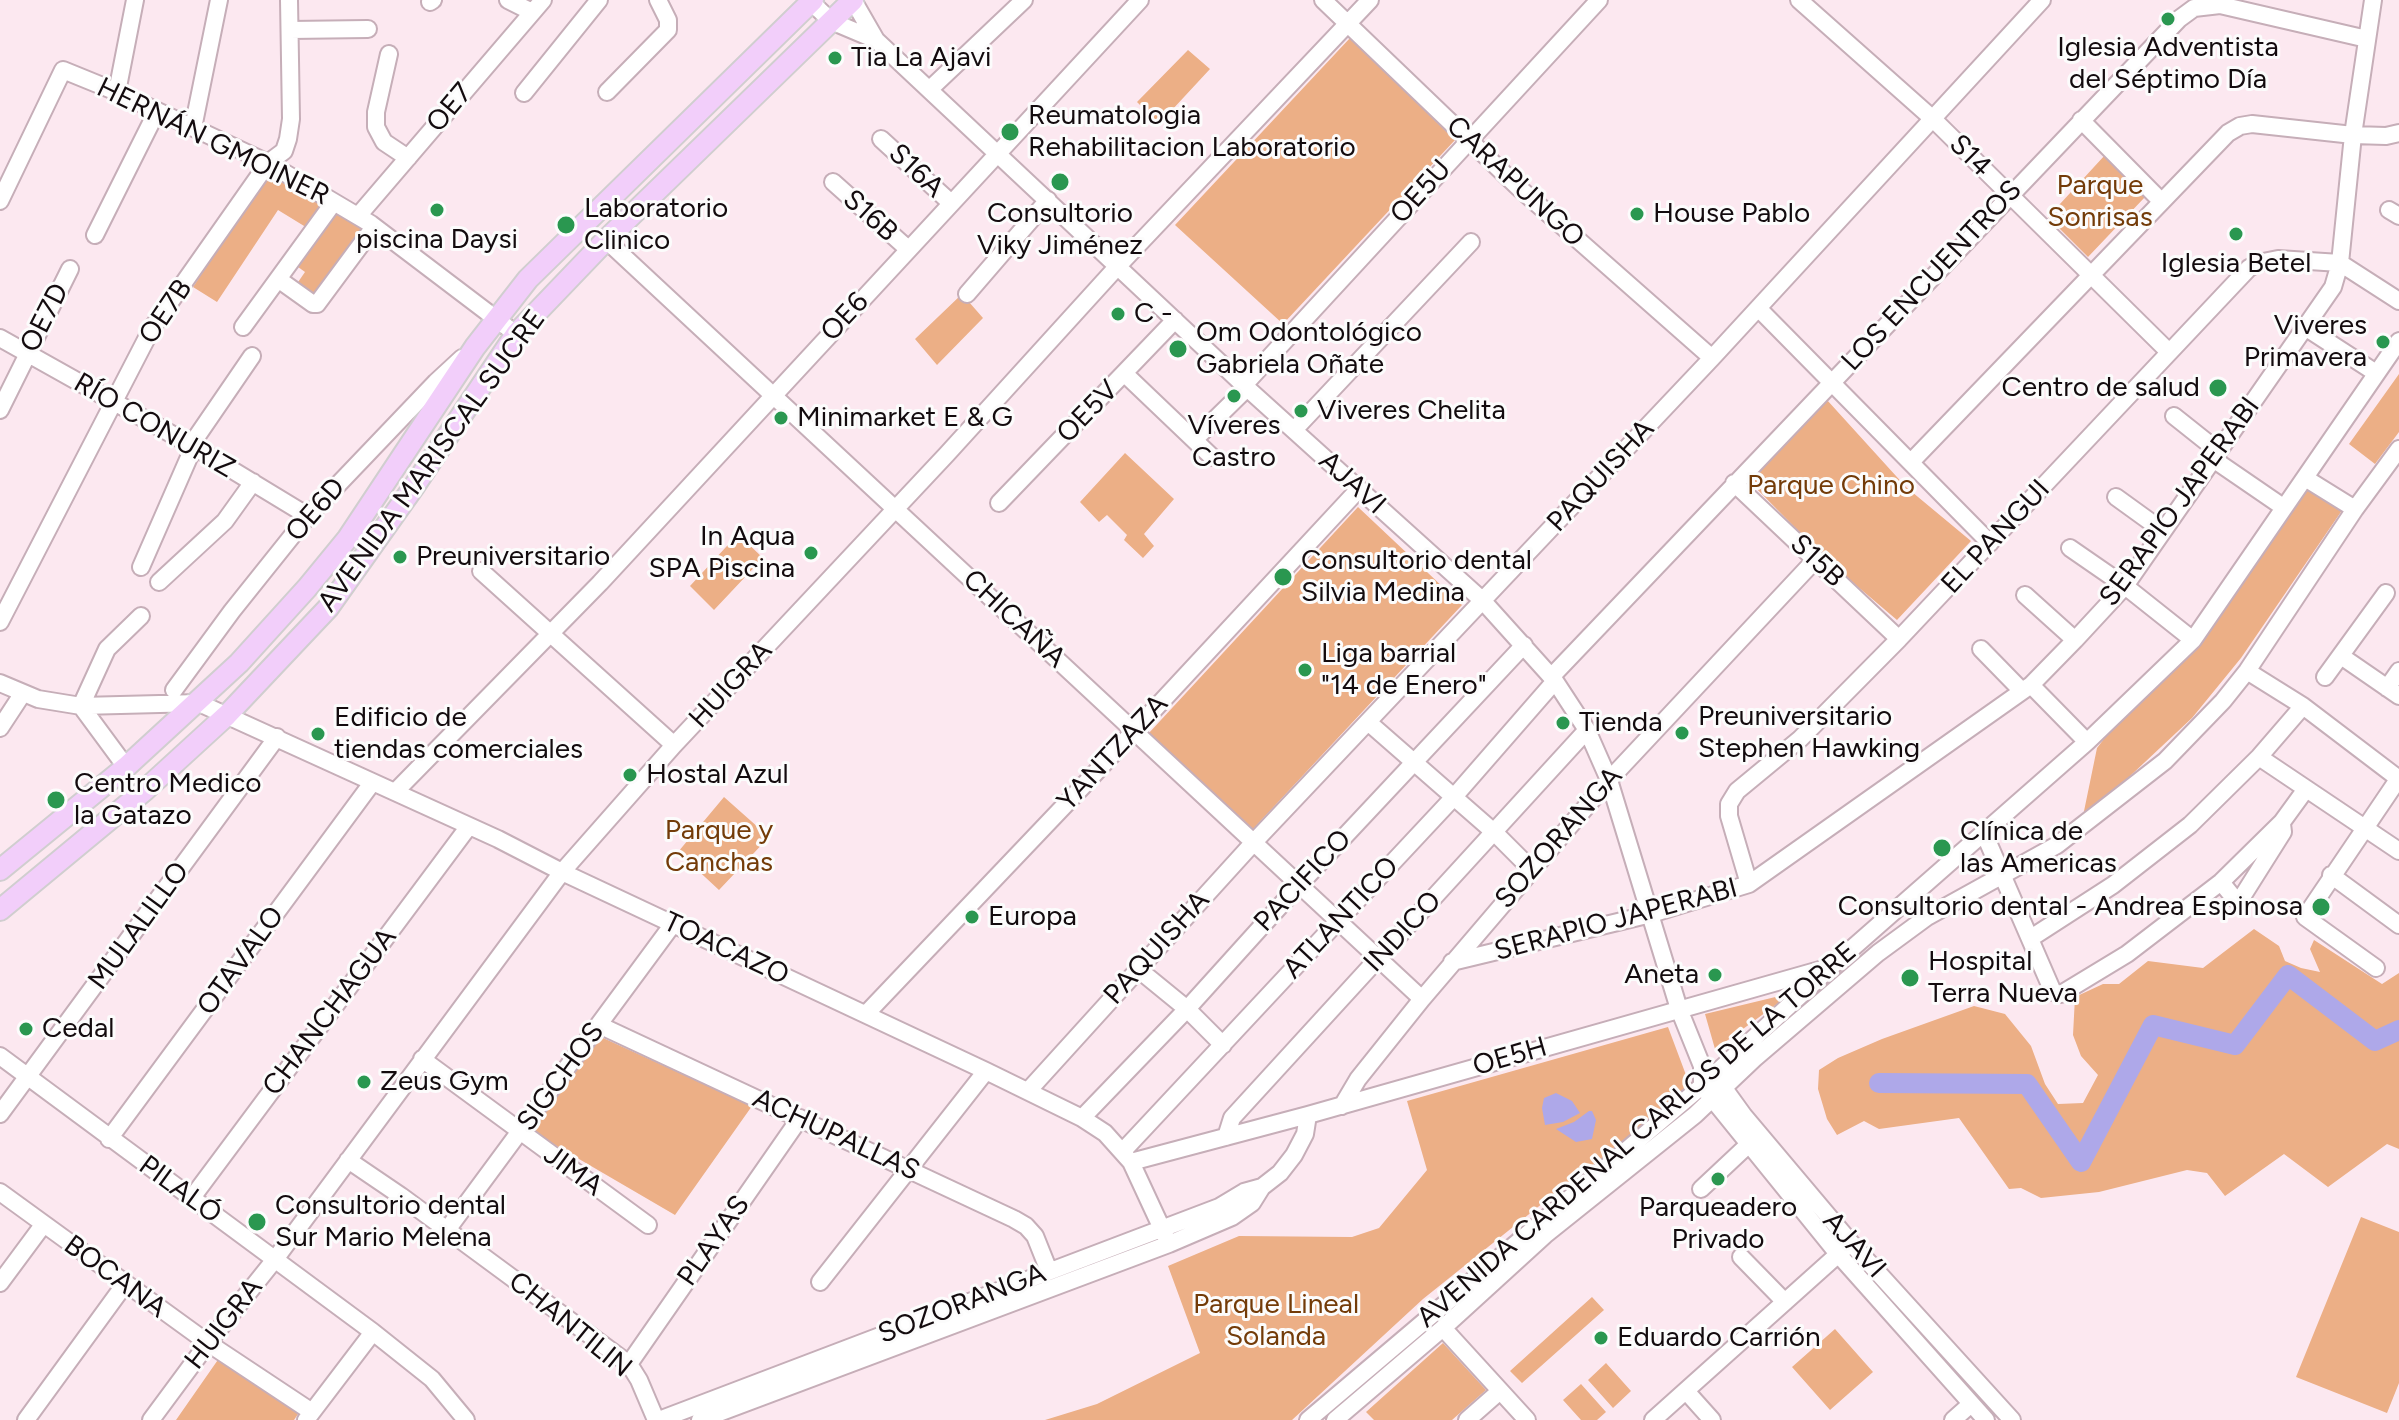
<!DOCTYPE html>
<html>
<head>
<meta charset="utf-8">
<style>
	body { margin:0 }
	canvas { display:block; background:#fce8f0 }
</style>
</head>
<body>
<canvas width="2399" height="1420"></canvas>
<script>
const context = document.querySelector('canvas').getContext('2d');
context.lineJoin = 'round';
function fill(path, color) {
  context.fillStyle = color;
  context.fill(path, 'evenodd');
}
function shape(rows) {
  const path = new Path2D();
  for (const r of rows) {
    path.moveTo(r[0], r[1]);
    for (let i = 2; i < r.length; i += 2) path.lineTo(r[i], r[i + 1]);
  }
  return path;
}
function trace(path, color, width, dash) {
  context.strokeStyle = color;
  context.lineWidth = width;
  context.lineCap = dash ? 'butt' : 'round';
  context.setLineDash(dash || []);
  context.stroke(path);
}
function drawText(font, color, halo, rows, align = 'center') {
  context.font = font + ' Figtree,sans-serif';
  context.lineWidth = 6;
  context.setLineDash([]);
  context.textBaseline = 'middle';
  context.strokeStyle = halo;
  context.fillStyle = color;
  for (const [text, x, y, turn = 0] of rows) {
    context.save();
    context.translate(x, y);
    context.rotate((+turn || 0) * Math.PI / 180);
    context.textAlign = isNaN(turn) ? turn : align;
    if (halo) context.strokeText(text, 0, 0);
    context.fillText(text, 0, 0);
    context.restore();
  }
}
const green = shape([
	[1350,38,1455,140,1283,324,1175,225],
	[1188,50,1210,69,1159,124,1137,102],
	[2105,155,2145,197,2088,257,2048,217],
	[270,170,325,206,309,229,278,210,217,302,193,287],
	[335,207,367,231,315,303,294,288,305,272,294,264],
	[962,294,983,318,937,365,915,339],
	[2399,374,2399,432,2375,464,2349,444],
	[1827,400,1906,487,1971,541,1897,620,1831,564,1748,480],
	[1125,453,1174,499,1144,534,1154,546,1143,558,1124,540,1127,535,1107,515,1099,522,1080,502],
	[2309,486,2345,506,2241,658,2192,718,2113,792,2083,816,2097,748,2107,735,2209,633],
	[1358,507,1462,605,1253,829,1148,734],
	[738,534,763,558,714,610,690,586],
	[724,797,769,837,719,890,678,852],
	[2254,929,2279,946,2285,961,2301,968,2320,972,2310,949,2314,940,2382,984,2399,973,2399,1149,2387,1144,2328,1187,2284,1154,2225,1196,2207,1173,2187,1170,2099,1192,2041,1198,2021,1188,2009,1189,1959,1118,1879,1129,1864,1121,1837,1135,1827,1119,1818,1089,1819,1070,1838,1058,1882,1039,1974,1006,2005,1014,2031,1046,2045,1084,2058,1104,2083,1103,2098,1075,2081,1056,2073,1035,2075,997,2103,984,2119,984,2148,961,2203,968],
	[1792,993,1728,1040,1715,1049,1705,1014],
	[1668,1027,1692,1091,1558,1191,1423,1299,1292,1420,1045,1420,1097,1404,1200,1353,1168,1266,1239,1236,1352,1237,1379,1228,1427,1170,1407,1101],
	[601,1037,752,1106,675,1215,531,1131],
	[2361,1217,2399,1232,2399,1383,2387,1413,2296,1377],
	[1592,1297,1604,1310,1522,1383,1510,1371],
	[1835,1329,1873,1372,1830,1410,1792,1367],
	[1443,1343,1486,1390,1452,1420,1374,1420,1366,1412],
	[222,1354,302,1408,294,1420,176,1420],
	[1606,1363,1631,1391,1613,1408,1588,1380],
	[1581,1384,1606,1412,1597,1420,1581,1420,1563,1400]
]);
const water = shape([
	[1556,1093,1572,1101,1580,1113,1563,1122,1545,1125,1542,1108,1544,1098],
	[1589,1111,1592,1111,1596,1120,1592,1139,1576,1142,1556,1129,1574,1122]
]);
const river = shape([
	[1879,1083,2027,1084,2081,1162,2153,1025,2235,1045,2288,975,2375,1041,2399,1030]
]);
const minor = shape([
	[508,0,532,12],
	[853,0,876,40,1247,388,1482,600,1555,681,1587,730,1609,780,1679,1009,1702,1066,1702,1086,1838,1254,1986,1420],
	[1323,0,1518,187,1712,358],
	[1799,0,1933,119,2169,352],
	[430,2,433,0],
	[811,2,831,21,876,40],
	[290,30,368,29],
	[389,54,376,112,376,127,384,142,408,158],
	[930,89,1024,0],
	[117,92,135,0],
	[607,92,668,30,668,20,658,0],
	[524,93,599,0],
	[2081,120,2161,201],
	[193,128,219,0],
	[881,139,951,203],
	[833,182,908,249],
	[0,201,63,70,117,92,268,163,371,224,516,334],
	[2389,210,2399,216],
	[358,216,543,0],
	[95,235,157,111],
	[606,240,1422,999],
	[278,279,313,304,317,304,374,227],
	[967,294,1048,200],
	[1758,308,1990,543],
	[243,327,334,202],
	[2305,327,2376,373],
	[0,338,191,445,308,516],
	[1125,374,1212,457],
	[1244,385,1599,0],
	[0,410,70,269],
	[2174,416,2218,451],
	[1294,430,1471,242],
	[1195,439,1247,388],
	[2213,459,2283,507],
	[1911,462,2228,133,2240,126,2252,124,2353,135,2386,136,2399,133],
	[2305,478,2355,509],
	[1734,483,1899,639],
	[2116,497,2163,531],
	[999,503,1175,320],
	[2070,548,2125,586,2193,640],
	[141,567,190,455,191,445,252,356],
	[481,571,674,745],
	[159,582,225,521,253,482],
	[2025,595,2075,640],
	[0,622,152,328,268,163,284,151,288,139,291,119,289,0],
	[1981,649,2022,691],
	[2341,656,2399,696],
	[2247,671,2303,706,2399,779],
	[1552,676,2179,19,2194,8,2220,5,2367,39],
	[2325,677,2386,593],
	[0,683,38,699,81,706,199,703,498,839,562,872,986,1071,1082,1118,1105,1133,1131,1162,1169,1244],
	[2031,685,2087,742],
	[2387,688,2399,671],
	[174,690,232,611,308,516,436,382,462,358],
	[81,706,107,649,141,616],
	[81,706,126,767],
	[1368,722,1495,833,1531,869],
	[0,728,23,693],
	[2259,757,2399,851],
	[396,791,600,583,1140,0],
	[1984,833,2053,992,2061,994,2127,954,2221,882,2282,822,2306,789],
	[2331,875,2399,925],
	[2221,882,2234,898,2242,897,2283,832,2282,824],
	[1749,884,1729,816,1729,804,1737,791,1800,739,1899,639,2249,268,2258,263,2278,259,2340,263,2399,301],
	[2031,938,2113,885,2190,825,2259,757,2303,706],
	[1452,962,1651,914,1749,884,2031,685,2075,640,2125,586,2333,287,2340,263,2353,135,2373,0],
	[2376,968,2305,917,2399,778],
	[1138,969,1187,1009,1223,1045],
	[866,1014,1084,785,1358,490],
	[599,1025,1014,1219,1026,1226,1035,1236,1049,1271],
	[0,1056,373,1332,432,1379,466,1420],
	[422,1059,648,1225],
	[1718,1080,1744,1116,1851,1243,2012,1420],
	[1028,1091,1254,842,1712,358,2042,0],
	[1342,1106,1358,1079,1422,999,1609,780,1816,559],
	[0,1114,277,737],
	[1082,1118,1187,1009,1299,885,1524,645],
	[1226,1137,1232,1118,1587,730],
	[109,1139,372,783],
	[1123,1151,1453,798,1555,681],
	[348,1160,401,1196,629,1364,639,1380,656,1420],
	[1131,1162,1308,1115,1823,969],
	[1701,1189,1749,1144],
	[0,1192,208,1343,312,1412],
	[191,1199,469,826],
	[447,1230,673,924],
	[1741,1257,1785,1302],
	[820,1282,986,1071],
	[0,1283,43,1225],
	[1443,1328,1527,1420],
	[629,1364,800,1118],
	[1686,1391,1712,1420],
	[26,1420,125,1284],
	[151,1420,208,1343,276,1258,562,872,674,745,947,454,1117,267,1370,0],
	[306,1420,373,1332],
	[659,1420,1219,1207,1244,1192,1262,1187],
	[700,1420,1169,1244,1232,1217,1252,1203,1262,1187,1280,1173,1294,1155,1305,1134,1308,1115],
	[1308,1420,1702,1086,1832,966,2087,742,2193,640,2399,341],
	[1335,1420,1443,1328,1545,1235,1695,1115,1754,1059,1878,953,1927,917,2057,845,2165,761,2223,701,2247,671,2355,509,2399,449],
	[1467,1420,1500,1391],
	[1653,1420,1844,1249],
	[1953,1420,1971,1404]
]);
const major = shape([
	[0,870,126,767,239,663,307,588,348,538,475,347,528,279,813,0],
	[0,910,145,790,227,715,328,608,413,488,516,334,606,240,853,0]
]);
const markers = [
	[2168,19,8,"#2a9750"],
	[835,58,8,"#2a9750"],
	[1010,132,10,"#2a9750"],
	[1060,182,10,"#2a9750"],
	[437,210,8,"#2a9750"],
	[1637,214,8,"#2a9750"],
	[566,225,10,"#2a9750"],
	[2236,234,8,"#2a9750"],
	[1118,314,8,"#2a9750"],
	[2383,342,8,"#2a9750"],
	[1178,349,10,"#2a9750"],
	[2218,388,10,"#2a9750"],
	[1234,396,8,"#2a9750"],
	[1301,411,8,"#2a9750"],
	[781,418,8,"#2a9750"],
	[811,553,8,"#2a9750"],
	[400,557,8,"#2a9750"],
	[1283,577,10,"#2a9750"],
	[1305,670,8,"#2a9750"],
	[1563,723,8,"#2a9750"],
	[1682,733,8,"#2a9750"],
	[318,734,8,"#2a9750"],
	[630,775,8,"#2a9750"],
	[56,800,10,"#2a9750"],
	[1942,848,10,"#2a9750"],
	[2321,907,10,"#2a9750"],
	[972,917,8,"#2a9750"],
	[1715,975,8,"#2a9750"],
	[1910,978,10,"#2a9750"],
	[26,1029,8,"#2a9750"],
	[364,1082,8,"#2a9750"],
	[1718,1179,8,"#2a9750"],
	[257,1222,10,"#2a9750"],
	[1601,1338,8,"#2a9750"]
];
const poiNames = [
	["Iglesia Adventista",2168,48,"center"],
	["del Séptimo Día",2168,80,"center"],
	["Tia La Ajavi",851,58],
	["Reumatologia",1028,116],
	["Rehabilitacion Laboratorio",1028,148],
	["Laboratorio",584,209],
	["Clinico",584,241],
	["Consultorio",1060,214,"center"],
	["Viky Jiménez",1060,246,"center"],
	["House Pablo",1653,214],
	["piscina Daysi",437,240,"center"],
	["Iglesia Betel",2236,264,"center"],
	["C -",1134,314],
	["Viveres",2367,326,"right"],
	["Primavera",2367,358,"right"],
	["Om Odontológico",1196,333],
	["Gabriela Oñate",1196,365],
	["Centro de salud",2200,388,"right"],
	["Viveres Chelita",1317,411],
	["Minimarket E & G",797,418],
	["Víveres",1234,426,"center"],
	["Castro",1234,458,"center"],
	["In Aqua",795,537,"right"],
	["SPA Piscina",795,569,"right"],
	["Preuniversitario",416,557],
	["Consultorio dental",1301,561],
	["Silvia Medina",1301,593],
	["Liga barrial",1321,654],
	["\"14 de Enero\"",1321,686],
	["Preuniversitario",1698,717],
	["Stephen Hawking",1698,749],
	["Edificio de",334,718],
	["tiendas comerciales",334,750],
	["Tienda",1579,723],
	["Hostal Azul",646,775],
	["Centro Medico",74,784],
	["la Gatazo",74,816],
	["Clínica de",1960,832],
	["las Americas",1960,864],
	["Consultorio dental - Andrea Espinosa",2303,907,"right"],
	["Europa",988,917],
	["Hospital",1928,962],
	["Terra Nueva",1928,994],
	["Aneta",1699,975,"right"],
	["Cedal",42,1029],
	["Zeus Gym",380,1082],
	["Consultorio dental",275,1206],
	["Sur Mario Melena",275,1238],
	["Parqueadero",1718,1208,"center"],
	["Privado",1718,1240,"center"],
	["Eduardo Carrión",1617,1338]
];
const streetNames = [
	["OE7",450,108,-50],
	["HERNÁN GMOINER",213,142,26],
	["S14",1970,156,45],
	["S16A",916,171,43],
	["CARAPUNGO",1515,182,43],
	["OE5U",1421,192,-48],
	["S16B",870,216,42],
	["LOS ENCUENTROS",1932,276,-47],
	["OE7B",166,312,-56],
	["OE6",845,317,-47],
	["OE7D",45,318,-63],
	["OE5V",1088,412,-46],
	["RÍO CONURIZ",154,426,30],
	["AVENIDA MARISCAL SUCRE",432,461,-54],
	["PAQUISHA",1601,476,-47],
	["AJAVI",1352,483,42],
	["SERAPIO JAPERABI",2180,502,-54],
	["OE6D",316,510,-49],
	["EL PANGUI",1996,537,-47],
	["S15B",1817,561,43],
	["CHICAÑA",1014,619,43],
	["HUIGRA",731,685,-47],
	["YANTZAZA",1113,753,-47],
	["SOZORANGA",1559,838,-49],
	["PACIFICO",1303,881,-47],
	["ATLANTICO",1341,918,-47],
	["SERAPIO JAPERABI",1616,920,-15],
	["MULALILLO",139,926,-54],
	["INDICO",1403,932,-47],
	["PAQUISHA",1157,948,-48],
	["TOACAZO",726,949,25],
	["OTAVALO",241,961,-54],
	["CHANCHAGUA",330,1012,-53],
	["OE5H",1510,1057,-16],
	["SIGCHOS",561,1077,-54],
	["ACHUPALLAS",836,1135,25],
	["AVENIDA CARDENAL CARLOS DE LA TORRE",1637,1135,-41],
	["JIMA",573,1171,36],
	["PILALÓ",180,1190,36],
	["PLAYAS",714,1241,-55],
	["AJAVI",1854,1245,48],
	["BOCANA",115,1277,36],
	["SOZORANGA",962,1304,-21],
	["HUIGRA",224,1324,-52],
	["CHANTILIN",570,1325,39]
];
const parkNames = [
	["Parque",2100,186],
	["Sonrisas",2100,218],
	["Parque Chino",1831,486],
	["Parque y",719,831],
	["Canchas",719,863],
	["Parque Lineal",1276,1305],
	["Solanda",1276,1337]
];
fill(green, '#ecaf86');
fill(water, '#aea8e9');
trace(river, '#aea8e9', 20);
trace(minor, '#c6aeb8', 20);
trace(major, '#d0cecf', 24);
trace(minor, '#fff', 16);
trace(major, '#f2cefa', 20);
for (const [x, y, r, color] of markers) {
  const dot = new Path2D();
  dot.arc(x, y, r, 0, 2 * Math.PI);
  context.fillStyle = color;
  context.fill(dot);
  trace(dot, '#fcfcfc', 3);
}
drawText('28px', '#130b0e', '#fcfcfc', poiNames, 'left');
drawText('28px', '#130b0e', '#fcfcfc', streetNames);
drawText('28px', '#733b08', '#fcfcfc', parkNames);
</script>
</body>
</html>
